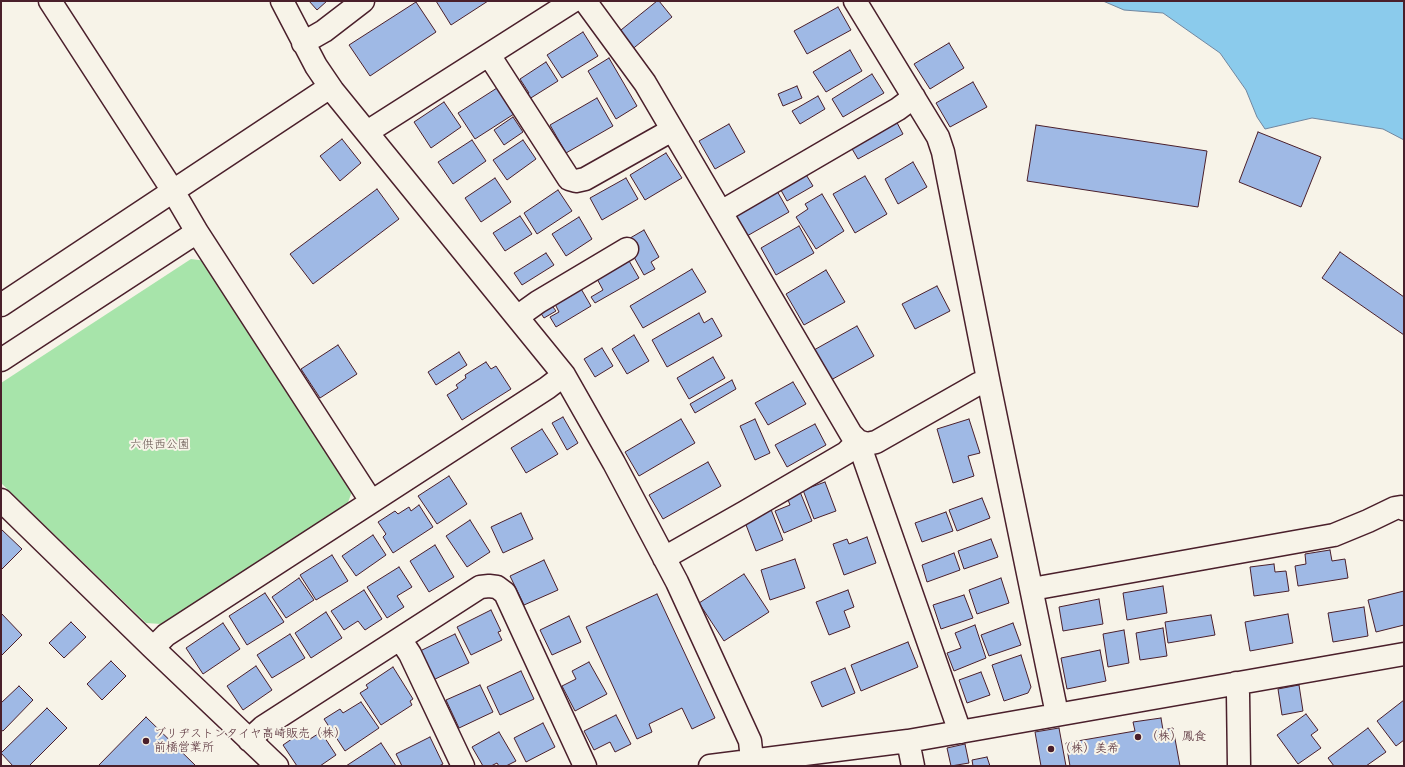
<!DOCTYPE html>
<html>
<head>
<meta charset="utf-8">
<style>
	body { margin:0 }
	#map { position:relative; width:1405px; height:767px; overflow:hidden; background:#f7f3e8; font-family:Itim,sans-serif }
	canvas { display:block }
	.frame { position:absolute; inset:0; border:2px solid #4a1f2b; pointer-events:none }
</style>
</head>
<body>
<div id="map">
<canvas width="1405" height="767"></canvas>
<div class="frame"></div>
</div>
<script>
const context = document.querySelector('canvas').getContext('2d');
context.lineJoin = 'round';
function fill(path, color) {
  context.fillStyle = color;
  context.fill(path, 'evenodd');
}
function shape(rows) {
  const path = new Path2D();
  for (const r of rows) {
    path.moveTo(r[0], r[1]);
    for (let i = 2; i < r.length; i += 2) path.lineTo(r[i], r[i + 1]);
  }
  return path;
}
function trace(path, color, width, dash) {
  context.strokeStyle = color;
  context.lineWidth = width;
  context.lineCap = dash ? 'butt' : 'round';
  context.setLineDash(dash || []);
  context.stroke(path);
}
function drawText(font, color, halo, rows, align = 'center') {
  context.font = font + ' Itim,"Klee One",sans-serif';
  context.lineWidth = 4;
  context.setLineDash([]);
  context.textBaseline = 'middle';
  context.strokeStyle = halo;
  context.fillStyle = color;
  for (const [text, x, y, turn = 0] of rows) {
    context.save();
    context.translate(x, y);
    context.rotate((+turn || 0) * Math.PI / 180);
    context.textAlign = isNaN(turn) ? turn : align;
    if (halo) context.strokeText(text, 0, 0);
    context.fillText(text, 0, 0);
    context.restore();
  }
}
const green = shape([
	[191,259,206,261,353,489,347,505,161,624,146,623,1,483,1,383]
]);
const water = shape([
	[1103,1,1404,1,1404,140,1383,129,1312,118,1265,129,1257,117,1246,90,1220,53,1163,13,1124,10,1103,1]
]);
const building = shape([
	[309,1,327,1,317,10,309,1],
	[436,1,488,1,451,25,436,1],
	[657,1,659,1,672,17,630,51,616,34,657,1],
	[416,2,436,32,370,76,349,45,416,2],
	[838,7,851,30,807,54,794,31,838,7],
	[583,32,598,56,562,78,547,55,583,32],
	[949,43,964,68,930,89,914,64,949,43],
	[850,50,862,71,826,92,813,72,850,50],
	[609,58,637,106,616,119,588,71,609,58],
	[546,62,558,81,526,101,523,97,529,93,520,79,546,62],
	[872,74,884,93,843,117,832,99,872,74],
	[973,82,987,107,950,127,936,103,973,82],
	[797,86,802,98,783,106,778,94,797,86],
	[497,88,514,114,475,139,458,113,497,88],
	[818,96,825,109,800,124,792,111,818,96],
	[597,98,613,126,566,153,550,125,597,98],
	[444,102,461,127,431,148,414,122,444,102],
	[513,117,523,132,504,145,494,130,513,117],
	[894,117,903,134,858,159,848,142,894,117],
	[729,124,745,152,715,169,699,141,729,124],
	[1036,125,1207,151,1198,207,1027,181,1036,125],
	[1258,132,1321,157,1301,207,1239,182,1258,132],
	[342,139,361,163,340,181,320,156,342,139],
	[472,140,486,161,453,184,438,162,472,140],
	[523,140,536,159,507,180,493,160,523,140],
	[666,153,682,178,645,200,630,175,666,153],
	[913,162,927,187,898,204,885,179,913,162],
	[802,168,813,186,787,201,777,183,802,168],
	[865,176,887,214,855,233,833,194,865,176],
	[495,178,511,202,481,222,465,198,495,178],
	[626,178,638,199,602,220,590,198,626,178],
	[377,189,399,219,313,284,290,254,377,189],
	[558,190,572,211,537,234,524,213,558,190],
	[777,191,789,212,747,236,735,215,777,191],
	[822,194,844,231,816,249,796,217,808,209,805,204,822,194],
	[520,216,532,234,505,251,493,233,520,216],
	[579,217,592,239,566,256,552,234,579,217],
	[799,226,814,253,776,275,761,248,799,226],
	[644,230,659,257,651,262,655,269,644,275,625,241,644,230],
	[1340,252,1404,297,1404,335,1322,278,1340,252],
	[546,253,554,265,522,285,514,273,546,253],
	[628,259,639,278,595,303,591,297,603,290,596,277,628,259],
	[692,269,706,292,643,328,630,306,692,269],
	[826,270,845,302,804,325,786,294,826,270],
	[937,286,950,311,915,329,902,304,937,286],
	[580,287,591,306,556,327,550,317,559,312,554,302,580,287],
	[550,303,556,311,544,318,536,306,550,303],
	[699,313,704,323,712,318,722,336,667,367,652,340,699,313],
	[857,326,874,356,831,380,814,350,857,326],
	[634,335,649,361,627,374,612,349,634,335],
	[338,345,357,374,320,398,301,369,338,345],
	[602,348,613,366,595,377,584,359,602,348],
	[459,352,467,365,436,385,428,372,459,352],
	[713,357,725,378,689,399,677,378,713,357],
	[486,362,491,369,496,366,511,389,462,420,447,395,458,388,456,385,466,378,465,375,486,362],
	[732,380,736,389,695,413,690,404,732,380],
	[793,382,806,404,768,425,755,403,793,382],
	[563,417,578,443,567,450,552,423,563,417],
	[681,419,695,443,639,476,625,452,681,419],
	[755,419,770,453,755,460,740,426,755,419],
	[969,419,980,453,968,456,974,476,953,483,937,429,969,419],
	[815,424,826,445,787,467,775,445,815,424],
	[542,429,558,454,526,473,511,448,542,429],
	[708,462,721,486,663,519,649,495,708,462],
	[449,476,467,504,437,524,418,496,449,476],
	[825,482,836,511,814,519,803,490,825,482],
	[798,487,812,521,784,533,775,511,790,505,785,492,798,487],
	[982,498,990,518,957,531,949,510,982,498],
	[419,505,433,527,393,553,383,537,386,534,378,522,395,511,398,514,409,507,411,511,419,505],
	[770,507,783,540,756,551,743,517,770,507],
	[946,512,953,531,922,542,915,523,946,512],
	[521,513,533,539,503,553,491,527,521,513],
	[470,520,490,552,467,567,446,536,470,520],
	[1,529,22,549,1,570,1,529],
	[373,535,386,555,356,576,342,556,373,535],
	[867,537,876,563,844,575,833,544,847,539,849,544,867,537],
	[991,539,998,557,964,569,958,551,991,539],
	[435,545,454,577,429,592,410,561,435,545],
	[1330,550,1332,561,1345,559,1348,578,1298,586,1295,566,1306,564,1305,554,1330,550],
	[954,553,960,570,927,582,922,565,954,553],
	[332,555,348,581,316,600,300,575,332,555],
	[795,559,805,588,770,600,761,570,795,559],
	[544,560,558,590,524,605,510,576,544,560],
	[1274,564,1275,572,1286,571,1289,591,1254,596,1250,567,1274,564],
	[399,567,412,587,397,596,404,607,387,618,367,587,399,567],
	[744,574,769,612,724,641,699,603,744,574],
	[299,578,314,600,286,618,272,597,299,578],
	[1001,578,1009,603,977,614,969,590,1001,578],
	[1163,586,1167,613,1127,620,1123,593,1163,586],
	[364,590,382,619,365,630,358,621,344,630,331,611,364,590],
	[848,590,854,607,844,611,850,627,829,635,816,602,848,590],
	[1404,591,1404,625,1376,632,1368,600,1404,591],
	[265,593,284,622,247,645,229,616,265,593],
	[657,594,715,718,692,729,682,708,649,724,652,732,637,739,586,627,657,594],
	[964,595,973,618,941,629,933,605,964,595],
	[1099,599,1103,624,1063,631,1059,607,1099,599],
	[1364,607,1368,636,1333,642,1328,613,1364,607],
	[491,610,501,631,498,632,502,640,471,655,457,627,491,610],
	[326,612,342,638,311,658,295,633,326,612],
	[1,613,22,635,1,656,1,613],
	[1288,614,1293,643,1250,651,1245,622,1288,614],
	[1211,615,1215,635,1168,643,1165,622,1211,615],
	[569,616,581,642,552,655,540,630,569,616],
	[71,622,86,637,64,658,49,643,71,622],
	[223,623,240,649,203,674,186,648,223,623],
	[1013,623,1021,645,989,656,981,635,1013,623],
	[975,625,986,658,954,671,947,653,961,648,955,633,975,625],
	[1163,628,1167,656,1140,660,1136,633,1163,628],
	[1124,630,1129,663,1108,667,1103,634,1124,630],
	[290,634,305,658,272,678,257,655,290,634],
	[455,634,469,663,431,681,418,652,455,634],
	[908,642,918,667,861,691,851,665,908,642],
	[1100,650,1106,681,1067,689,1061,658,1100,650],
	[1021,655,1031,687,1028,693,1004,701,992,665,1021,655],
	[111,661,126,676,102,700,87,684,111,661],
	[589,662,607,694,575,711,562,686,576,679,572,671,589,662],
	[256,666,272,690,243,710,227,686,256,666],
	[393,667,413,699,410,701,412,705,381,725,360,693,368,688,366,685,393,667],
	[845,668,855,693,822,707,811,682,845,668],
	[521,671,534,699,500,715,487,687,521,671],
	[981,672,990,695,967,703,959,680,981,672],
	[480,685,493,712,459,728,446,700,480,685],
	[1299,685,1303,711,1282,715,1278,689,1299,685],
	[19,686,33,700,3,731,1,730,1,703,19,686],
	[1404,700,1404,740,1396,746,1377,721,1404,700],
	[361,702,379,728,345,751,324,719,340,709,343,713,361,702],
	[47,708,67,728,29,766,13,766,1,753,47,708],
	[1306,714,1318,730,1311,735,1321,748,1298,764,1277,735,1306,714],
	[616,715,631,744,615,752,610,742,594,750,584,731,616,715],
	[146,717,196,766,98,766,146,717],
	[1161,718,1163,730,1173,728,1180,766,1070,766,1066,743,1135,731,1133,722,1161,718],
	[543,723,555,747,526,762,514,738,543,723],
	[1059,728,1066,766,1041,766,1035,732,1059,728],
	[1368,728,1386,752,1366,766,1334,766,1328,758,1368,728],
	[305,730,310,739,321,732,336,755,320,766,297,766,283,745,305,730],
	[499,732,516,761,506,766,499,766,497,763,491,766,483,766,472,747,499,732],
	[430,737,443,764,439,766,402,766,396,754,430,737],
	[381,743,396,766,346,766,381,743],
	[965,744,969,763,951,766,947,748,965,744],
	[987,757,990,766,973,766,972,760,987,757]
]);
const minor = shape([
	[50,1,173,191,197,232],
	[282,1,316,66,333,91,564,375,614,463,677,582,750,741,752,760],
	[585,1,645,83,851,434,858,441,867,444,876,442,971,388,978,384,989,384],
	[855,1,938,137,943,152,989,384,1057,714],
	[303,43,324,31,363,1],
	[489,55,569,179,576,181,585,179,672,130],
	[369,135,375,127,573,1],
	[721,212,898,109,914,97],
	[1,305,330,87],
	[517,317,538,302,627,249],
	[1,360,197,232,371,501],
	[1,500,153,648,277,766],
	[664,558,745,512,846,453,858,441,960,732],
	[1032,589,1334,535,1368,521,1395,508,1401,507,1404,509],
	[400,639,410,654,463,766],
	[153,648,166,635,547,388,564,375],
	[1236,683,1238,694,1239,766],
	[249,740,263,727,480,587,489,586,497,587,505,593,585,766],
	[908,741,913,766],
	[710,766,908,741,1404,654]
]);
const markers = [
	[1138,737,4,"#4a1f2b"],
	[146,741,4,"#4a1f2b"],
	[1051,749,4,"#4a1f2b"]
];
const parkNames = [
	["六供西公園",160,445]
];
const poiNames = [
	["ブリヂストンタイヤ高崎販売（株）",154,734],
	["前橋営業所",154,748],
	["（株）鳳食",1146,737],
	["（株）美希",1059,749]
];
fill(green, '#a7e4aa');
fill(water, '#8bcbec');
trace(water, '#71869f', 1);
fill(building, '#9fb9e5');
trace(building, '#4a1f2b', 1);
trace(minor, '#4a1f2b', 25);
trace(minor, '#f7f3e8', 22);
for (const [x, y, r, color] of markers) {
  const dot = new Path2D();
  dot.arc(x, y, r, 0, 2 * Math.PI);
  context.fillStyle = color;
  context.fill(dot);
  trace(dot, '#f7f3e8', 1.5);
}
drawText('12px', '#61504b', '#f7f3e8', parkNames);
drawText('12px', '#4a1f2b', '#f7f3e8', poiNames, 'left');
</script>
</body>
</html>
